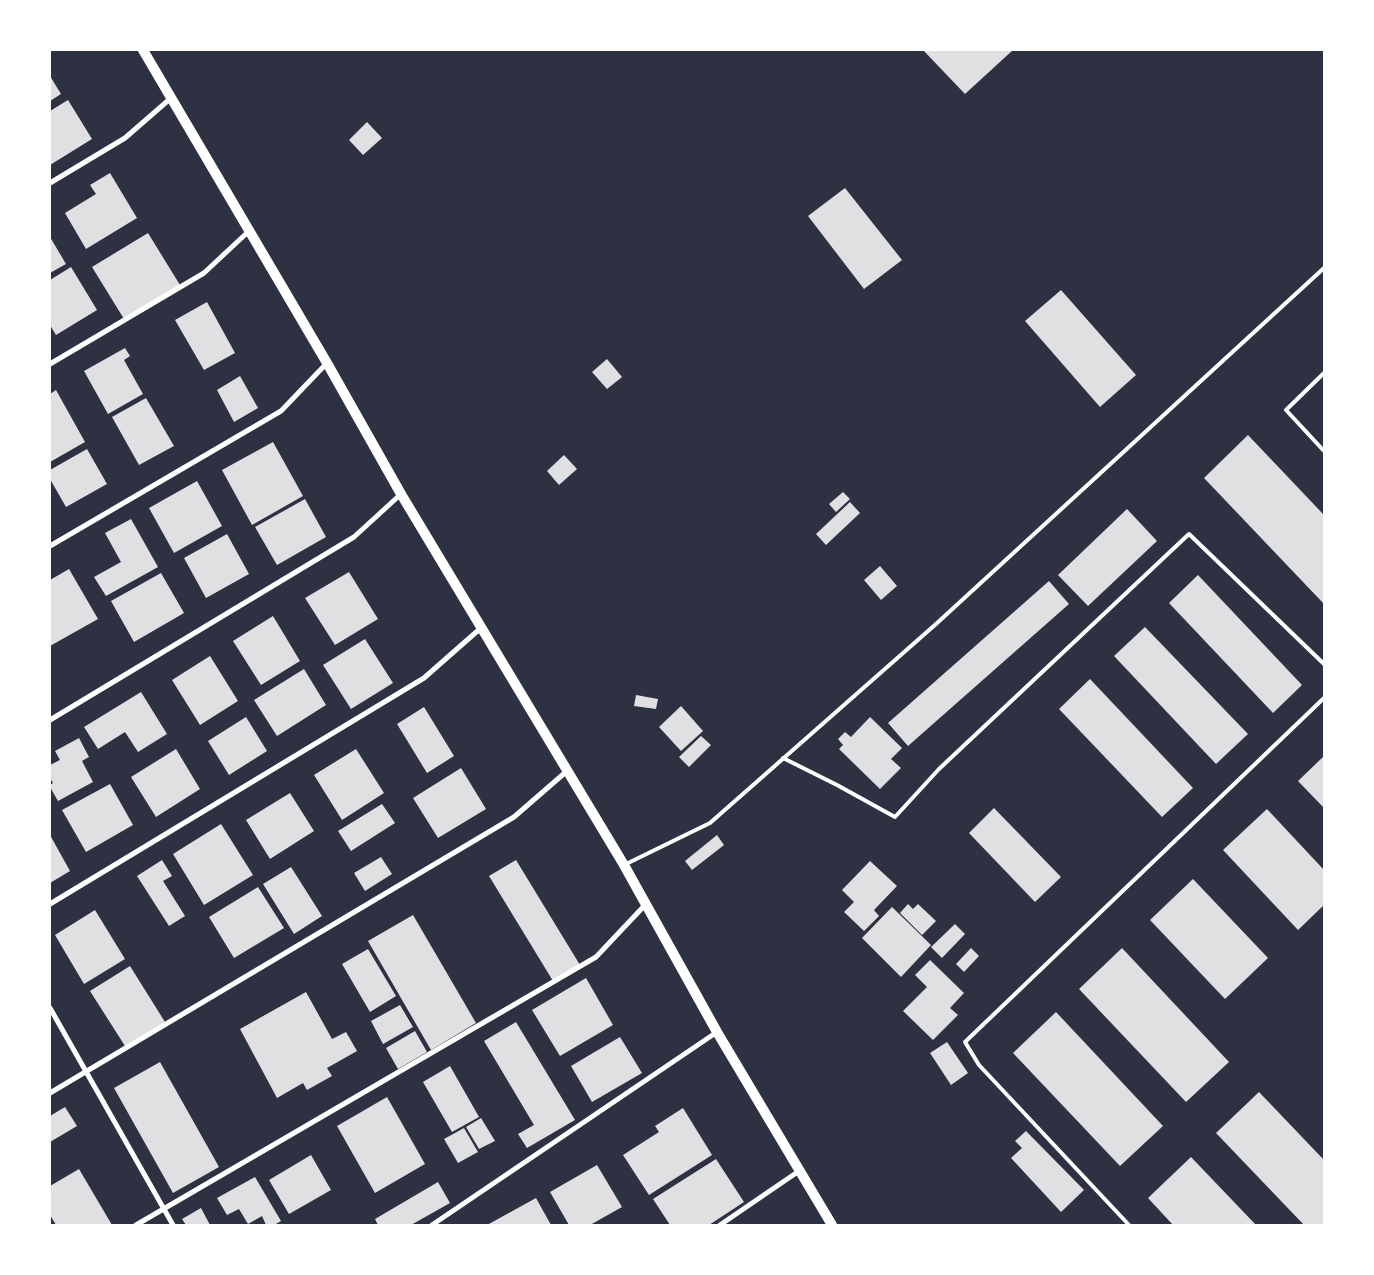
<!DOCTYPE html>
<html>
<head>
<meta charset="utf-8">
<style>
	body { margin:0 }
	#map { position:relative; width:1374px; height:1275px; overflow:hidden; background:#2d3142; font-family:"Noto Sans",sans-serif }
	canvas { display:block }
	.frame { position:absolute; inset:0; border:51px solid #fff; pointer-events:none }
</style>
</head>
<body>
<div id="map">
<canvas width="1374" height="1275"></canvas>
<div class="frame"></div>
</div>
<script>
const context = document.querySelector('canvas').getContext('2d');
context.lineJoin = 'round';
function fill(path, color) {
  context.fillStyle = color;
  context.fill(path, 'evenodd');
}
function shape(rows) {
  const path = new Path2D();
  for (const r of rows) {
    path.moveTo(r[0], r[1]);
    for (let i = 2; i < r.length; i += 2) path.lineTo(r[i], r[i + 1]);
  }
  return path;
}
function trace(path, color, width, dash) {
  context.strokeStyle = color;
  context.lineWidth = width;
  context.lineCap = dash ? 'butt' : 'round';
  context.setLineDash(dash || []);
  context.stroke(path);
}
const building = shape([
	[923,50,1013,50,965,94],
	[50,76,61,94,50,101],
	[68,100,92,139,50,165,50,111],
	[367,122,382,138,363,155,349,140],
	[110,173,137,218,86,249,65,213,96,194,90,185],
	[845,188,902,260,864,289,808,216],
	[148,233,180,285,124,319,92,267],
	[50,237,66,264,50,273],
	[71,267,97,310,56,335,50,325,50,280],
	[1061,290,1136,375,1100,407,1025,321],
	[207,302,235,353,204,370,175,320],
	[125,348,130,356,124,360,143,394,108,414,84,371],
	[607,359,622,377,607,389,592,372],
	[240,376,258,408,234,422,217,390],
	[56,390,85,442,50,462,50,394],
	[146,398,174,446,139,465,112,417],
	[1248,435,1324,515,1324,604,1204,478],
	[273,442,303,496,252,525,222,470],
	[87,449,107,484,66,507,50,479,50,470],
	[564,455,577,469,559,485,547,471],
	[197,481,222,526,174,553,149,508],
	[843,492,850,499,836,512,829,504],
	[305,499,326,537,277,565,255,527],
	[850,502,860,513,826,545,816,534],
	[1127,509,1157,541,1088,606,1058,575],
	[131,519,158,567,106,596,94,577,121,562,105,533],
	[227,534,249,574,206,598,184,558],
	[880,566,897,586,881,600,864,580],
	[69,569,98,619,50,646,50,580],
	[349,572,378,619,335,645,305,598],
	[161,573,184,613,134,642,111,601],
	[1198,575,1302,685,1273,713,1169,603],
	[1049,581,1069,604,908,746,888,723],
	[273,616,300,661,261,685,233,641],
	[1145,627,1248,734,1216,764,1114,656],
	[365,639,393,683,351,709,323,665],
	[210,656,238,701,200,725,172,680],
	[304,669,326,705,277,736,254,700],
	[1090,679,1193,788,1162,817,1059,709],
	[141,692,167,734,138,752,125,732,98,749,84,727],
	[636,695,658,699,656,709,634,706],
	[681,706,703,731,681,751,659,727],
	[424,707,454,756,427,773,397,724],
	[246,717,267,751,229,775,208,741],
	[870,717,902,748,891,759,901,768,880,789,839,749,843,745,838,739,845,732,851,737],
	[701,736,711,745,689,767,679,757],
	[79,738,89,757,82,761,93,782,58,801,50,787,50,785,53,783,50,778,50,765,60,760,55,751],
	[176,749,200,789,156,817,131,777],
	[356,749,384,793,342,820,314,775],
	[1324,756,1324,808,1298,781],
	[461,768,486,809,438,838,413,798],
	[110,784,133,825,86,852,62,810],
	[290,793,314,831,270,859,246,820],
	[382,804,395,823,351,851,338,831],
	[994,808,1061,877,1035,902,969,833],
	[1267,809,1324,870,1324,905,1298,930,1223,850],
	[221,824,253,875,204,905,173,854],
	[50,835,70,871,50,883],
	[717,835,724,845,692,870,685,861],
	[381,857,392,874,365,891,354,873],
	[162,860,172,876,163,881,185,916,169,926,137,876],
	[516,860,580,965,553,981,489,876],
	[870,861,897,886,874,910,879,916,864,931,844,912,854,902,842,890],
	[291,867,322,916,294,934,263,884],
	[1193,879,1268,958,1225,999,1150,920],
	[258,887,284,928,234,958,209,917],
	[908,904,913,909,918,904,936,921,922,935,900,913],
	[892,907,931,945,901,977,862,938],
	[95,910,125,959,84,984,55,935],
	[413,915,476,1023,431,1050,368,941],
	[955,924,965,934,942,958,931,947],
	[971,948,979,956,964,972,956,964],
	[1122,948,1229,1062,1186,1102,1079,989],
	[368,949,396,996,370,1012,342,964],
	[930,960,964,993,950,1008,958,1015,933,1040,903,1011,927,987,915,975],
	[130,966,165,1022,125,1046,90,991],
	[586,978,613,1025,560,1056,532,1010],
	[306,992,332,1039,346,1032,357,1051,327,1068,332,1076,307,1090,303,1083,277,1098,240,1029],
	[400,1005,413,1027,383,1044,371,1021],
	[1056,1012,1163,1126,1120,1166,1013,1053],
	[516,1022,575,1120,527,1148,518,1134,534,1125,484,1041],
	[415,1031,427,1052,398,1069,386,1048],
	[620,1037,642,1073,592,1102,571,1066],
	[947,1042,968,1073,951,1085,930,1053],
	[160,1062,219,1167,173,1193,114,1088],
	[450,1066,479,1117,452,1132,423,1082],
	[1259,1092,1324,1160,1324,1225,1304,1225,1216,1133],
	[387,1097,425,1164,375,1193,337,1126],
	[65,1107,77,1126,50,1142,50,1116],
	[683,1108,712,1155,649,1195,623,1155,659,1132,655,1126],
	[481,1118,495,1141,479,1149,466,1127],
	[464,1128,478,1152,458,1163,444,1139],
	[1026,1131,1084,1190,1061,1212,1011,1158,1022,1148,1015,1141],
	[311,1155,331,1190,289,1214,269,1180],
	[1191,1157,1256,1225,1173,1225,1148,1198],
	[716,1159,744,1202,709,1225,670,1225,653,1199],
	[597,1165,622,1207,590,1225,569,1225,550,1192],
	[79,1169,112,1225,56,1225,50,1215,50,1186],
	[255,1177,281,1221,274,1225,266,1225,262,1216,248,1224,239,1209,227,1215,217,1198],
	[438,1182,450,1203,411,1225,378,1225,375,1219],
	[536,1198,551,1225,487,1225],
	[201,1208,210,1225,186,1225,182,1219]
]);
const service = shape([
	[1324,373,1286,410,1324,451],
	[783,758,837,785,895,817,939,769,1189,534,1324,664],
	[624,865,710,823,936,624,1324,268],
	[1129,1225,979,1065,965,1042,1324,698]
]);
const minor = shape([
	[50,183,125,138,171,98],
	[50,364,204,273,249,231],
	[50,546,281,411,327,363],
	[50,720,354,537,401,494],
	[50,904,424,678,482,627],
	[50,1008,173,1225],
	[50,1093,514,817,567,771],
	[136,1225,596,957,646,904],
	[432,1225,717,1032],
	[720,1225,799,1171]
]);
const secondary = shape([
	[143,50,327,363,401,494,624,865,717,1032,832,1225]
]);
fill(building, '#e0e0e3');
trace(service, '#fff', 4);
trace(minor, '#fff', 5);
trace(secondary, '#fff', 10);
</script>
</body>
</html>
